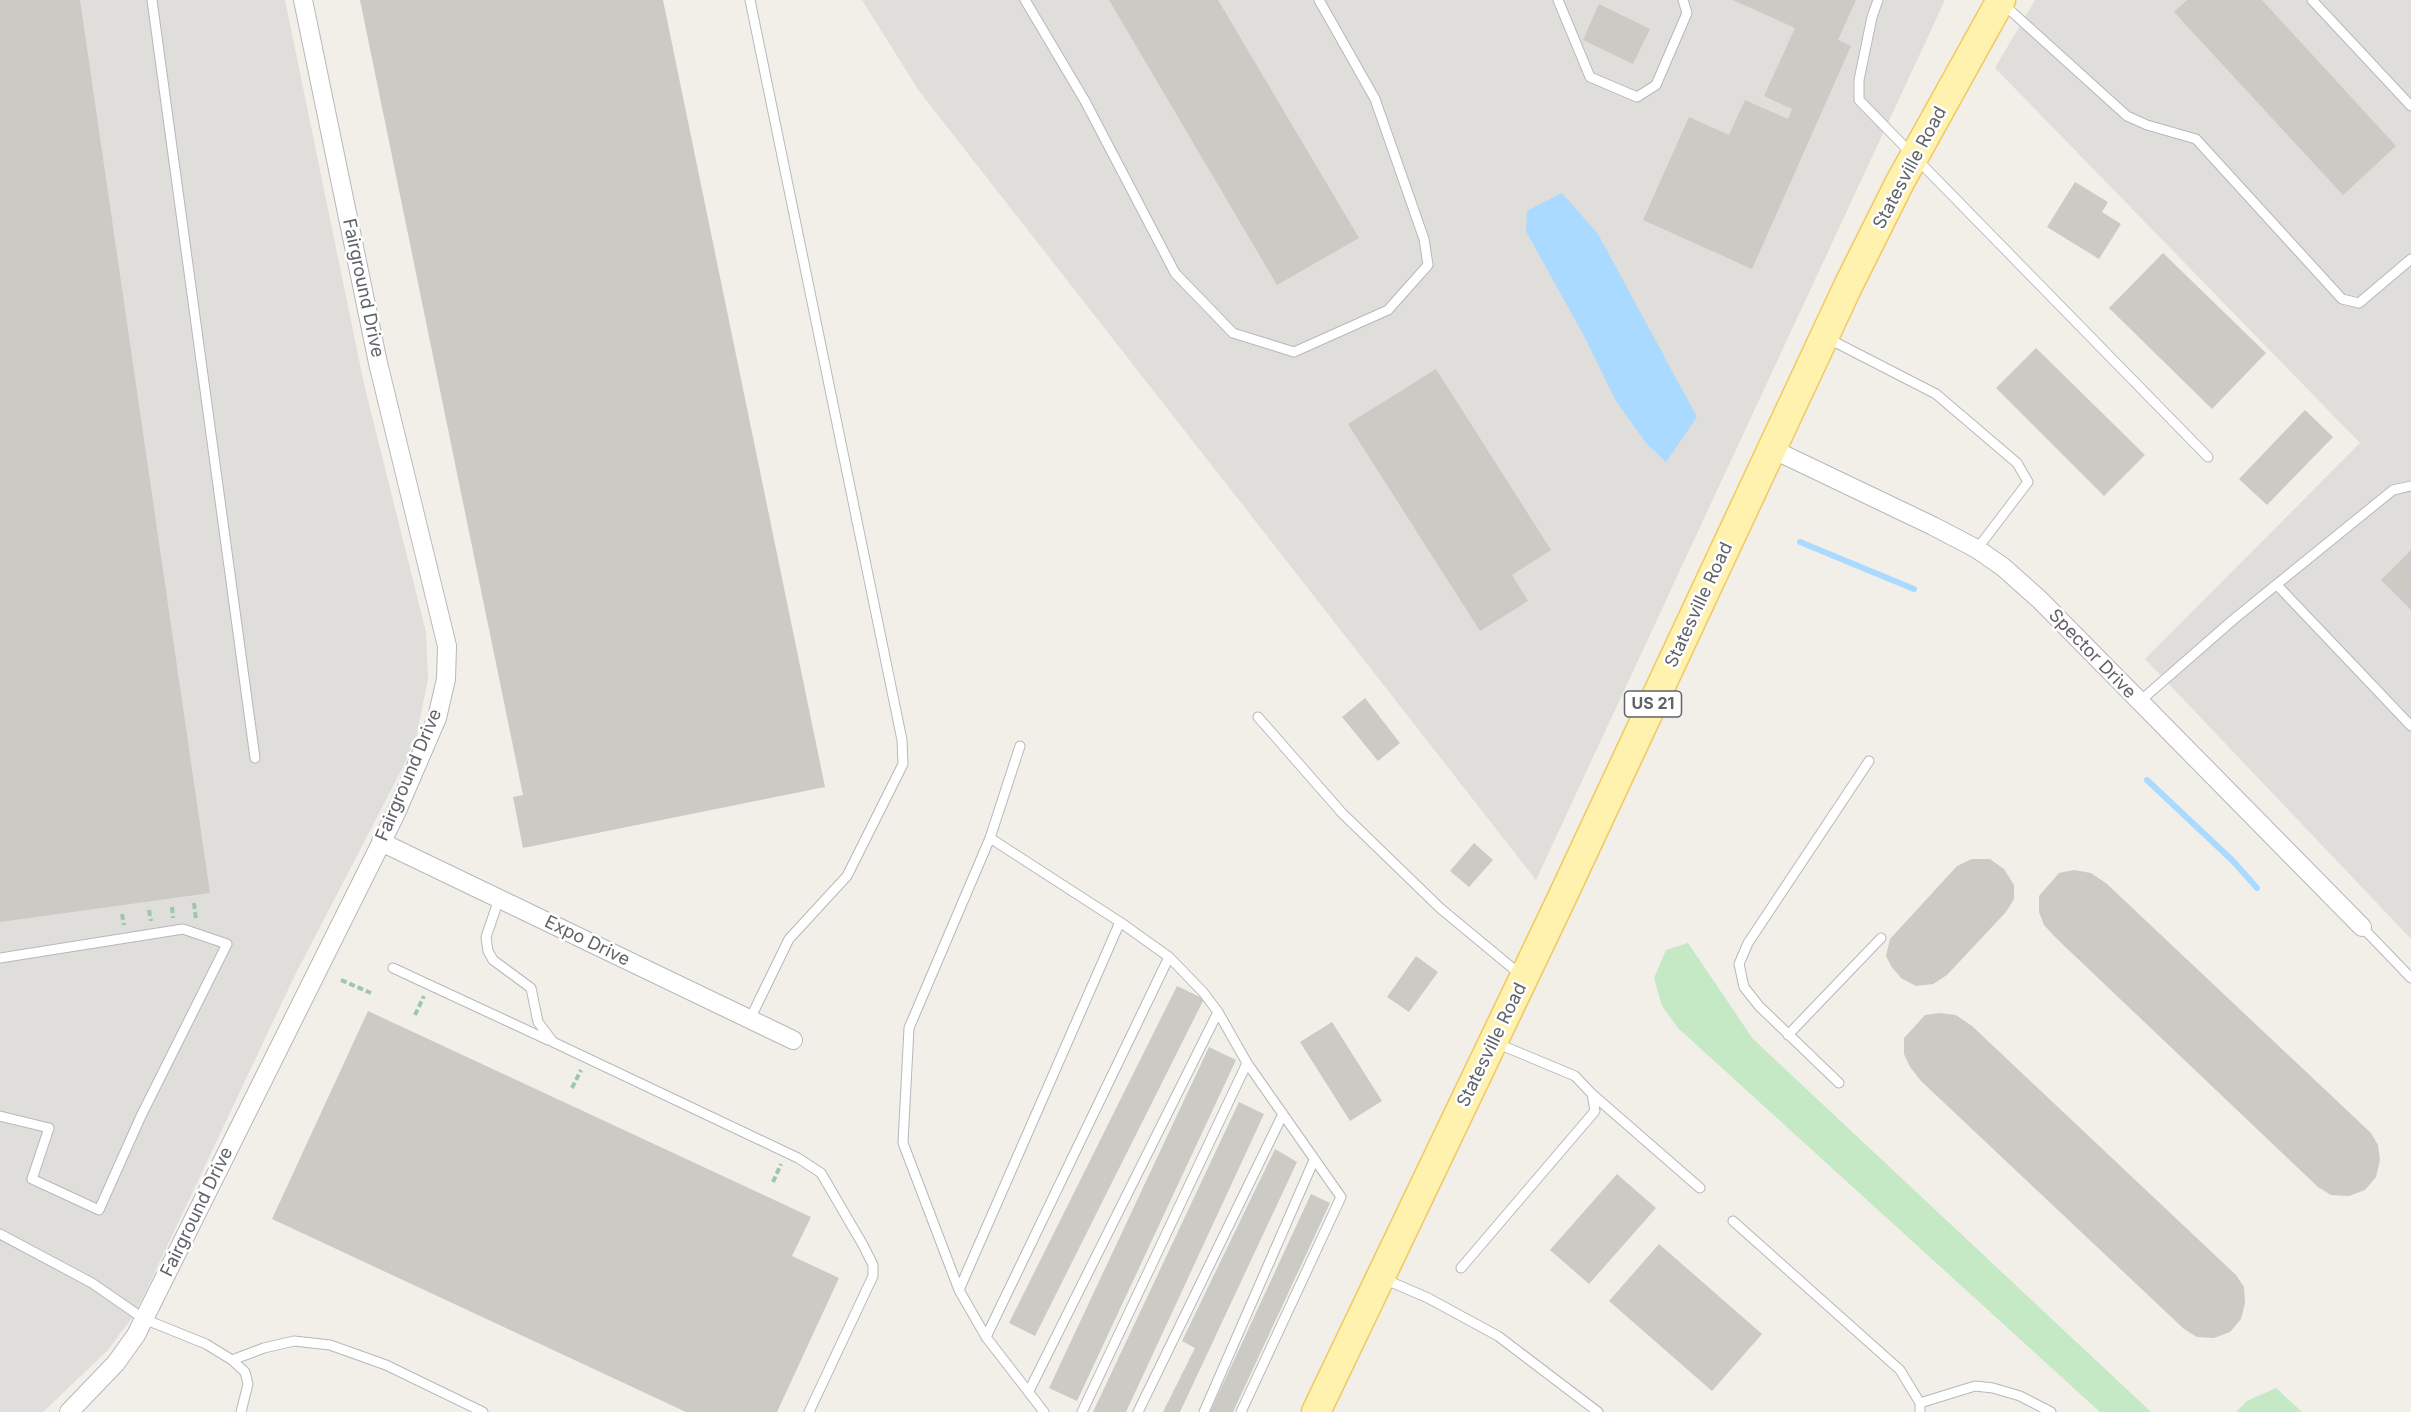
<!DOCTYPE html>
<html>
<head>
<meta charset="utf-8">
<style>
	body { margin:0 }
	canvas { display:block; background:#f1efe8 }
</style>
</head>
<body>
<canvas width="2411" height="1412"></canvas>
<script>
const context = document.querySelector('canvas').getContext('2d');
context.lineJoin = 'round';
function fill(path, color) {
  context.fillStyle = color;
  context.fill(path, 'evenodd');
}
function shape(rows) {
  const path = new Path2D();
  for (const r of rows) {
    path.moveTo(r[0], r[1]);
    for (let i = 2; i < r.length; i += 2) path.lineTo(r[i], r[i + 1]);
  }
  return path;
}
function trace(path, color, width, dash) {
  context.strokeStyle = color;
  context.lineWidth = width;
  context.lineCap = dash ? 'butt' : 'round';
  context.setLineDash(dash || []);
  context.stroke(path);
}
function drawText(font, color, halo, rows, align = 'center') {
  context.font = font + ' Inter,sans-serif';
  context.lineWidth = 5;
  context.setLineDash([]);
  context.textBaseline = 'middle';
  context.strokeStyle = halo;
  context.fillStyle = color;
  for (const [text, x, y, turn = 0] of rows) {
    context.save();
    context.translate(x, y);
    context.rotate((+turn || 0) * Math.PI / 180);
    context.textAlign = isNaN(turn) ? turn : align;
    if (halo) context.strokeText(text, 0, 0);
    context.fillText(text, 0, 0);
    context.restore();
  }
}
const industrial = shape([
	[0,0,285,0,364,384,426,632,428,679,416,738,403,767,294,977,145,1293,132,1318,107,1351,43,1412,0,1412],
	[862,0,1945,0,1536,880,919,91],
	[2035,0,2411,0,2411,939,2145,659,2360,443,1995,68]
]);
const green = shape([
	[1688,943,1753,1039,2151,1412,2100,1412,1678,1028,1662,1006,1654,978,1666,950],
	[2276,1388,2302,1412,2236,1412,2247,1401]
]);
const water = shape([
	[1562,193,1598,234,1697,417,1666,462,1646,443,1616,401,1584,336,1526,231,1527,211]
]);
const stream = shape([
	[1800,542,1914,589],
	[2147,780,2233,861,2257,888]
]);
const building = shape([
	[0,0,80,0,210,893,0,922],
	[360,0,663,0,825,787,523,848,513,797,523,795],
	[1109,0,1218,0,1359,238,1277,285],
	[1733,0,1856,0,1838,40,1851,46,1752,269,1643,220,1689,117,1729,135,1745,100,1788,119,1792,109,1764,96,1795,28],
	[2187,0,2262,0,2396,146,2343,195,2174,12],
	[1599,4,1650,29,1633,64,1583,40],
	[2075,182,2108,202,2102,212,2121,224,2099,259,2047,227],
	[2163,253,2266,353,2212,409,2109,308],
	[2036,348,2145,455,2104,496,1996,388],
	[1436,369,1551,550,1512,575,1528,601,1480,631,1348,424],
	[2305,410,2333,437,2267,505,2239,479],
	[2411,550,2411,610,2381,580],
	[1365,698,1400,743,1378,761,1342,717],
	[1474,843,1493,860,1469,887,1450,871],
	[1972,859,1990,859,2004,869,2014,885,2014,899,2006,912,1947,975,1933,984,1916,986,1901,978,1891,966,1886,956,1890,939,1957,866],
	[2074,870,2091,873,2107,884,2371,1133,2378,1145,2380,1160,2376,1177,2365,1190,2349,1196,2331,1195,2318,1187,2057,939,2044,925,2039,912,2039,896,2059,873],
	[1416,956,1438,972,1409,1012,1387,997],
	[1177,986,1204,999,1035,1336,1009,1323],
	[368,1011,811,1217,792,1256,839,1278,777,1412,686,1412,272,1219],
	[1939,1013,1956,1015,1972,1026,2236,1275,2244,1287,2245,1303,2241,1319,2230,1332,2214,1338,2197,1337,2184,1329,1921,1081,1910,1067,1904,1054,1904,1038,1925,1015],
	[1332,1022,1382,1101,1350,1121,1300,1042],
	[1209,1047,1236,1060,1077,1401,1049,1388],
	[1239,1102,1264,1114,1126,1412,1093,1412],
	[1275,1149,1297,1162,1180,1412,1163,1412,1195,1348,1182,1341],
	[1617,1174,1656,1208,1589,1284,1550,1250],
	[1311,1194,1330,1203,1233,1412,1210,1412],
	[1659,1244,1762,1334,1712,1391,1609,1301]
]);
const path = shape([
	[194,903,196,920],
	[172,907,173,918],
	[149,910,151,921],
	[122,914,124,925],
	[341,980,371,993],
	[415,1015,424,996],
	[572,1088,581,1070],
	[773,1182,781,1164]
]);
const lane = shape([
	[152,0,255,758],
	[1025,0,1085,101,1175,273,1233,333,1294,352,1388,310,1428,265,1424,239,1375,99,1319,0],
	[1558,0,1590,77,1637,97,1656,85,1687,13,1683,0],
	[1878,0,1872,17,1859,80,1859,100,2208,457],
	[2312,0,2411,106],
	[2002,3,2127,116,2147,125,2196,139,2342,299,2359,303,2411,259],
	[1827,338,1936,394,2017,463,2028,482,1977,549],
	[2277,585,2411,726],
	[2139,702,2234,619,2393,490,2411,486],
	[1258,717,1342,813,1440,908,1522,976],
	[1020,746,990,838,909,1028,903,1143,959,1290,986,1337,1044,1412],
	[499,899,486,937,488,951,493,960,531,988,538,1022,553,1042,798,1158,821,1173,863,1245,873,1265,873,1276,809,1412],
	[1120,922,1169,957],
	[2362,927,2411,978],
	[0,958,183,929,227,944,141,1116,99,1210,32,1179,49,1128,0,1116],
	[393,968,548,1040],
	[750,1019,789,939,847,876,903,764,902,740,750,0],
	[1788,1035,1881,938],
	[1496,1043,1575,1076,1592,1094,1700,1188],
	[1839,1083,1759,1006,1744,987,1739,964,1748,943,1869,761],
	[1733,1221,1900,1370,1920,1403,1920,1412],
	[0,1234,92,1283,144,1319,206,1344,232,1360,245,1372,248,1384,241,1412],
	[1461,1268,1595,1111,1592,1094],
	[1384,1279,1428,1298,1498,1336,1598,1412],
	[959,1290,1120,922,990,838],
	[986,1337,1169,957,1203,992,1218,1012,1247,1063,1341,1197,1241,1412],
	[232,1360,264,1348,294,1341,330,1345,386,1365,483,1412],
	[1029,1391,1218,1012],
	[1920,1403,1975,1386,1993,1388,2020,1396,2051,1412],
	[1082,1412,1247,1063],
	[1138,1412,1283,1114],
	[1204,1412,1314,1160]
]);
const street = shape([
	[1772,449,1933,526,1977,549,2003,567,2040,600,2362,927],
	[381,842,793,1040],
	[69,1412,116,1363,136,1335,396,813,437,718,446,679,447,646,378,363,303,0]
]);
const primary = shape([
	[1316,1412,1559,904,1849,284,1900,182,2001,0]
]);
const shields = [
	[1653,704,57]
];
const shieldNames = [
	["US 21",1653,704]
];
const streetNames = [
	["Statesville Road",1910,168,-62],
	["Fairground Drive",363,288,78],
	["Statesville Road",1699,605,-65],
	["Spector Drive",2092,654,46],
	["Fairground Drive",409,775,-67],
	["Expo Drive",587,941,26],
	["Statesville Road",1492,1045,-64],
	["Fairground Drive",197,1212,-64]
];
fill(industrial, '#e0deda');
fill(green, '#c5e8c5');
fill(water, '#aadaff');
trace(stream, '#aadaff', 6);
fill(building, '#cccac5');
trace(lane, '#b5b8bc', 11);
trace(street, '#b5b8bc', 20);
trace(primary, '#f2c960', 31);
trace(path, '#9cc7a9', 4, [6, 3]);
trace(lane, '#fff', 9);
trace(street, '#fff', 18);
trace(primary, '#fff2af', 28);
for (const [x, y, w] of shields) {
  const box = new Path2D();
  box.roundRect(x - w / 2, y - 13, w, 26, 4.5);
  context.fillStyle = '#fff';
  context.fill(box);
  trace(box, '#5f6368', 1.5);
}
drawText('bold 16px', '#5f6368', null, shieldNames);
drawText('18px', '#5f6368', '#fff', streetNames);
</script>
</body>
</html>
